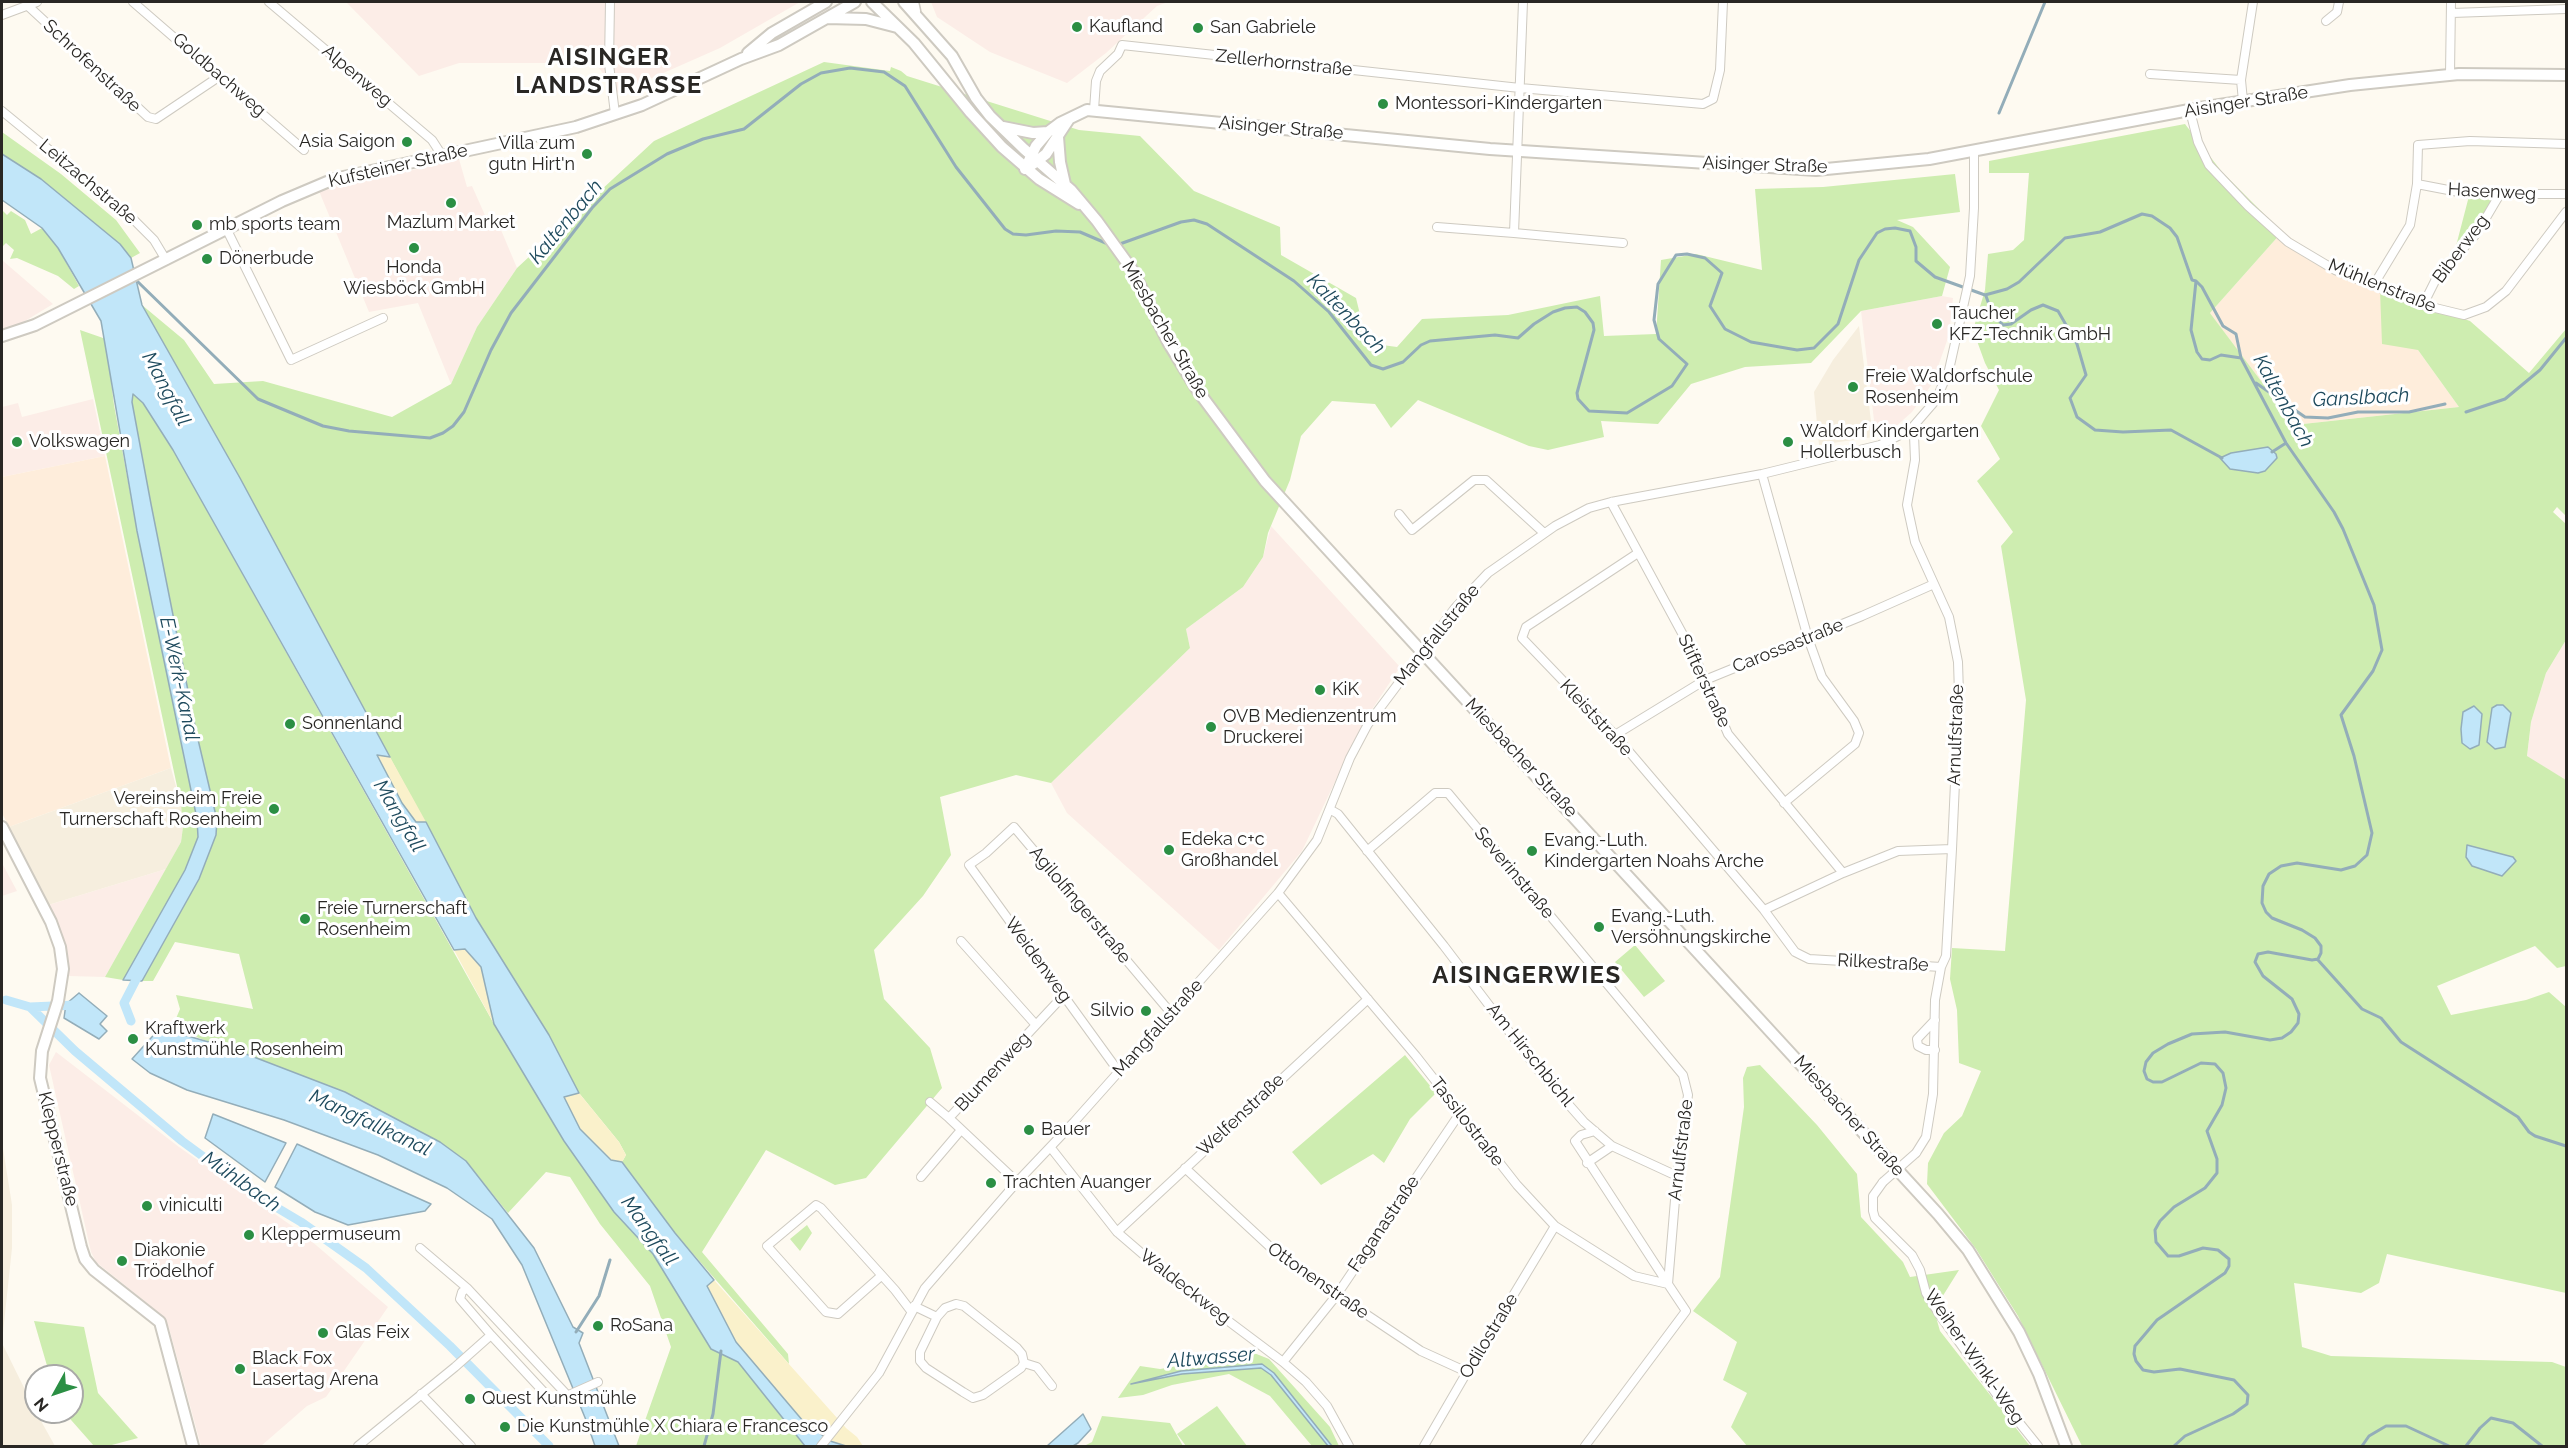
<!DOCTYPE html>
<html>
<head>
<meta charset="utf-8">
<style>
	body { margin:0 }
	#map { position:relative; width:2568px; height:1448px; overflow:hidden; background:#fefaf1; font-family:Raleway,sans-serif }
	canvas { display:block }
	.frame { position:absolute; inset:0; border:3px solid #292724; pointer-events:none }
	.north { position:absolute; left:24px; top:1364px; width:60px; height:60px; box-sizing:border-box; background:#fff; border:2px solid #a9a9a7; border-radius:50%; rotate:230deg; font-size:16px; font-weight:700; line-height:24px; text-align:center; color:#292724 }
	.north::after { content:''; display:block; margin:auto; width:21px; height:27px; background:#2b8f44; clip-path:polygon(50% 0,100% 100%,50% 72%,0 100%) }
</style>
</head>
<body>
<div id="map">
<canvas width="2568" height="1448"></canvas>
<div class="frame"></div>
<div class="north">N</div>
</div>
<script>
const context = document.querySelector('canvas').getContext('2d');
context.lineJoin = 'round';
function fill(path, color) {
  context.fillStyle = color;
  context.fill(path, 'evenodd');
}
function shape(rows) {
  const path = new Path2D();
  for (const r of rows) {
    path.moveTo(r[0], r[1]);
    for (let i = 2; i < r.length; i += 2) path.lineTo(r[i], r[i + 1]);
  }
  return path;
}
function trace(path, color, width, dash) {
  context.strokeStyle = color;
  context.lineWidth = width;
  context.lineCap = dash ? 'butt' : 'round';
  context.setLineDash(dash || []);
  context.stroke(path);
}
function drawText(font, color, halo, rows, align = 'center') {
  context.font = font + ' Raleway,sans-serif';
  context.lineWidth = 6;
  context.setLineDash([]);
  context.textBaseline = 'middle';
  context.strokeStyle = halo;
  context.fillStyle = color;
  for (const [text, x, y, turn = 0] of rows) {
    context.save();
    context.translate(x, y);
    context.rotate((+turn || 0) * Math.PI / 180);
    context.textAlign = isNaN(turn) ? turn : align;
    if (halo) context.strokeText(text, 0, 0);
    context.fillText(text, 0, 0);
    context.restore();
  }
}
const commercial = shape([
	[346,2,800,2,720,48,618,93,595,63,459,63,419,76],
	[931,2,1168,2,1157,6,1106,53,1067,83,990,52,937,17],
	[459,159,467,187,472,186,488,222,496,218,517,268,477,327,451,384,418,303,369,312,319,191,368,177,413,170],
	[2,260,53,304,12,329,2,332],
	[1942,296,1953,298,1949,335,1932,384,1912,412,1894,428,1876,437,1861,311],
	[93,399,105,456,2,477,2,407,18,403,22,417],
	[1271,526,1400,667,1363,723,1302,851,1219,950,1067,813,1051,783,1190,648,1186,629,1243,587,1263,557],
	[2566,640,2566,780,2527,757,2531,722,2546,673],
	[2,863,17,891,2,896],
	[166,869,105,977,69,976,48,905],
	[56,1052,179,1147,302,1233,388,1307,326,1397,307,1406,261,1446,201,1446,169,1328,153,1308,96,1262,91,1252,49,1065]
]);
const industrial = shape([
	[2282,232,2337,268,2380,290,2418,350,2459,407,2294,425,2210,313],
	[105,456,171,768,9,827,2,813,2,477]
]);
const built = shape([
	[1859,326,1873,437,1819,445,1814,392,1833,360],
	[171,768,181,805,183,827,181,842,166,869,48,905,9,827],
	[2,1142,12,1205,12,1248,2,1342],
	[2,1343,36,1412,55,1446,2,1446]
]);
const green = shape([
	[824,62,890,71,891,67,901,71,907,76,1079,130,1140,136,1194,191,1280,227,1281,255,1356,298,1367,343,1397,347,1422,319,1508,315,1600,296,1604,336,1656,334,1661,260,1696,254,1762,270,1755,189,1823,187,1955,174,1960,212,1897,220,1913,227,1950,267,1942,296,1861,311,1811,363,1745,367,1691,384,1658,424,1601,421,1604,437,1548,450,1529,446,1418,400,1391,428,1375,404,1332,401,1301,436,1290,480,1268,533,1263,557,1243,587,1186,629,1190,648,1051,783,1016,775,940,797,951,855,923,896,874,950,884,999,930,1048,942,1088,866,1178,835,1185,766,1150,702,1252,788,1354,789,1364,675,1233,622,1162,626,1155,619,1142,579,1093,549,1035,476,918,240,478,142,305,184,340,214,384,263,381,392,417,451,384,477,327,517,268,654,141],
	[2185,124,2222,172,2282,232,2210,313,2294,425,2459,407,2418,350,2382,344,2380,290,2470,321,2529,373,2566,329,2566,516,2557,507,2553,512,2566,524,2566,640,2546,673,2531,722,2527,756,2566,780,2566,966,2557,968,2535,946,2437,986,2451,1015,2526,1000,2549,992,2566,1007,2566,1293,2387,1254,2379,1283,2361,1293,2294,1283,2302,1347,2331,1356,2552,1362,2566,1367,2566,1446,2082,1446,2018,1316,1976,1249,1927,1184,1928,1163,1944,1133,1962,1116,1981,1071,1959,1063,1957,1010,1950,979,1952,948,2005,951,2026,700,2001,546,2013,532,1977,481,2000,459,1981,426,1999,390,1985,363,1973,330,1985,290,1988,254,2013,250,2024,240,2029,173,1989,173,1989,161],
	[2268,447,2276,454,2277,458,2265,471,2250,451],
	[2,132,61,174,116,220,140,253,131,258,120,244,41,179,2,154],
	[2469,196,2493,200,2469,233,2456,246],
	[2,210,7,215,11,211,25,220,31,234,42,228,58,248,79,286,74,289,58,276,17,258,10,259,14,250,6,243,2,247],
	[80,330,106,339,114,405,137,531,197,819,198,837,185,870,123,980,105,977,181,842,183,827,181,805],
	[133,394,143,403,173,450,494,1024,564,1141,614,1212,653,1254,711,1349,738,1362,805,1446,636,1446,671,1347,650,1286,600,1224,570,1177,546,1172,508,1213,466,1161,440,1142,345,1092,172,1028,180,1009,176,995,253,1009,239,954,175,942,153,981,142,981,199,879,216,835,217,820,196,731,151,504,132,402],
	[1635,945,1665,981,1644,997,1615,962],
	[1405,1055,1436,1093,1410,1119,1384,1163,1373,1154,1321,1185,1292,1152],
	[1760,1065,1817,1125,1857,1174,1861,1217,1903,1262,1910,1277,1959,1270,1934,1310,1940,1331,2030,1446,1747,1446,1731,1427,1747,1393,1723,1380,1737,1342,1693,1311,1720,1277,1744,1107,1743,1078,1747,1067],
	[807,1225,812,1233,800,1251,790,1239],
	[34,1321,84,1327,98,1393,138,1438,108,1446,94,1446,64,1412,72,1412,72,1376,50,1376],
	[1254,1353,1269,1359,1330,1427,1339,1446,1312,1446,1270,1396,1229,1374,1172,1385,1143,1395,1118,1398,1140,1366,1160,1369],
	[1217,1406,1247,1446,1186,1446,1177,1434],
	[1102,1416,1170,1423,1183,1446,1084,1446,1092,1442]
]);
const sand = shape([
	[376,754,390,757,426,822,416,822,402,803],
	[465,949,481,967,494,1024,454,950],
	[579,1093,619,1142,626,1155,622,1162,612,1160,580,1129,564,1097],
	[714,1280,846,1428,857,1437,863,1446,846,1446,830,1441,803,1421,736,1342,707,1286]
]);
const water = shape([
	[2,154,41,179,120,244,131,258,142,305,240,478,390,757,377,755,402,803,416,822,426,822,476,918,549,1035,579,1093,564,1097,580,1129,611,1160,622,1162,675,1233,714,1280,707,1286,736,1342,803,1421,830,1441,846,1446,805,1446,738,1362,711,1349,653,1254,614,1212,564,1141,494,1024,481,967,465,949,454,950,173,450,143,403,133,394,132,402,151,504,196,731,217,820,216,835,199,879,142,981,123,980,185,870,198,837,197,819,137,531,101,321,58,248,42,228,2,200,2,154],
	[2268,447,2276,454,2277,458,2265,471,2258,473,2230,469,2220,458,2231,453,2268,447],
	[2497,705,2503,705,2511,713,2505,747,2495,749,2487,742,2492,708,2497,705],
	[2474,706,2482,714,2479,745,2470,749,2462,743,2461,729,2463,712,2474,706],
	[2467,845,2513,857,2516,861,2502,876,2472,866,2466,857,2467,845],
	[79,993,107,1016,100,1024,107,1031,99,1039,64,1018,66,1004,79,993],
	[160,1028,233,1049,345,1092,440,1142,466,1161,534,1248,573,1327,583,1333,579,1343,619,1446,595,1446,586,1420,522,1265,492,1219,447,1188,378,1155,284,1120,187,1090,150,1073,132,1059,160,1028],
	[213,1114,286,1143,265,1182,205,1138,213,1114],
	[297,1144,431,1204,425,1211,348,1225,315,1212,275,1187,297,1144],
	[1262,1364,1274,1373,1332,1446,1328,1446,1271,1375,1261,1368,1182,1374,1131,1384,1181,1371,1262,1364],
	[1083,1414,1091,1429,1078,1443,1073,1446,1047,1446,1083,1414]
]);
const stream = shape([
	[1999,113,2045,2],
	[1117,245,1181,222,1194,220,1207,224,1294,281,1329,312,1371,365,1383,369,1403,362,1421,345,1430,341,1495,335,1518,338,1534,324,1553,312,1565,308,1577,307,1585,312,1593,323,1594,330,1577,393,1578,399,1589,411,1627,413,1672,386,1687,364,1659,339,1654,320,1658,284,1676,255,1687,254,1705,258,1722,273,1710,306,1725,329,1751,342,1797,350,1814,348,1838,324,1859,260,1877,233,1885,229,1895,228,1910,231,1916,247,1916,261,1935,277,1985,295,2007,289,2019,282,2065,238,2100,232,2142,214,2152,216,2170,228,2177,237,2192,280,2196,281,2202,287,2223,326,2236,334,2241,358,2286,443,2334,512,2343,529,2374,605,2382,650,2373,671,2341,715,2354,756,2372,833,2367,855,2355,866,2341,870,2297,863,2281,866,2269,874,2263,886,2262,903,2266,912,2272,918,2302,930,2315,938,2321,946,2321,953,2318,959,2312,960,2268,952,2258,954,2255,962,2263,976,2292,999,2299,1014,2298,1023,2291,1032,2282,1038,2270,1040,2225,1032,2192,1034,2168,1044,2153,1053,2146,1062,2144,1071,2147,1079,2153,1082,2162,1082,2201,1063,2215,1064,2223,1073,2226,1088,2222,1105,2207,1131,2217,1159,2217,1173,2205,1188,2174,1207,2160,1221,2155,1230,2156,1242,2168,1256,2179,1256,2203,1248,2218,1250,2229,1259,2229,1266,2225,1273,2157,1320,2135,1346,2134,1354,2136,1361,2143,1370,2154,1372,2180,1369,2234,1380,2248,1395,2247,1404,2233,1414,2185,1436,2174,1446],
	[136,280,258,399,323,426,349,431,430,438,443,433,453,426,464,412,491,350,511,313,592,208,610,189,667,154,703,139,744,129,801,84,821,73,850,68,884,72,905,86,956,167,1005,229,1013,234,1026,235,1056,231,1080,232,1108,244],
	[2196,281,2191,330,2197,352,2202,359,2210,360,2221,355,2241,358],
	[1986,296,1992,313,2003,325,2011,324,2031,310,2043,305,2058,311,2077,344,2086,375,2070,398,2077,417,2095,430,2123,432,2171,430,2222,458],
	[2256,383,2305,417,2328,418,2358,412,2409,412,2445,404],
	[2466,412,2505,399,2540,370,2566,338],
	[2272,452,2286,443],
	[2318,960,2362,1009,2381,1018,2401,1042,2518,1117,2529,1132,2535,1136,2566,1146],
	[576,1332,599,1296,610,1260],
	[704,1446,713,1414,721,1351],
	[2362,1446,2369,1436,2386,1426,2406,1426,2449,1446],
	[2466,1446,2480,1428,2491,1418,2513,1423,2542,1446]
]);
const canal = shape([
	[6,1000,30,1007,75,1051,182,1141,254,1194,301,1222,366,1268,450,1346,549,1446],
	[30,1007,76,1005],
	[131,1021,124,1003,140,972]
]);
const street = shape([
	[133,2,304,150],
	[269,2,432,140,441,154],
	[610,2,609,64,615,114],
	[27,5,148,117,156,119,220,76],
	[2452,13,2566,9],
	[2,15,37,2],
	[2326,21,2337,12,2339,2],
	[2150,74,2241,80],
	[2450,74,2451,2],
	[2243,101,2241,80,2253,2],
	[1094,110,1096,81,1100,71,1118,54,1122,45,1520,88,1703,104,1713,99,1720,70,1723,2],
	[2,111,130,216,154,240,166,260],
	[2190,111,2198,142,2209,165,2248,206,2288,242,2335,270,2423,305,2464,315,2486,307,2506,291,2566,212],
	[2417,184,2469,194,2566,194],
	[1437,227,1514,233,1523,2],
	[226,228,291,360,383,318],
	[1514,233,1623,243],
	[2373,286,2410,225,2417,184,2418,145,2470,141,2566,144],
	[2423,305,2436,279,2477,233,2500,194],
	[1762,474,1808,638,1822,677,1854,721,1859,733,1855,744,1784,803],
	[1611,502,1695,657,1728,734,1843,873],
	[1399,514,1412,530,1474,480,1486,480,1544,533],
	[1638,553,1526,627,1522,638,1615,735,1764,910,1795,952,1809,959,1941,967,1946,956,1952,849],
	[1615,735,1705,680,1862,616,1934,584],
	[1331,810,1338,814,1444,946,1539,1071,1584,1122,1612,1146,1677,1176],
	[1367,851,1435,793,1448,793,1683,1075,1688,1095,1677,1176,1668,1284],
	[1278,893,1416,1056,1517,1185,1555,1226,1634,1276,1668,1284,1686,1311,1585,1446],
	[1764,910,1843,873,1898,851,1952,849,1959,694,1958,662,1949,617,1915,542,1907,505,1915,460,1914,435,1910,430],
	[961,941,1036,1025],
	[1935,1050,1926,1050,1918,1046,1917,1039,1935,1020],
	[1119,1072,969,865,986,853,1014,827,1171,1013],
	[930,1102,949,1118],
	[1595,1131,1581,1135,1575,1141,1668,1284],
	[1051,1148,1117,1232,1167,1275,1283,1362,1306,1382,1327,1406,1349,1446],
	[1916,1153,1926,1137,1933,1094,1935,1000,1941,967],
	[1587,1163,1612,1146],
	[1185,1168,1282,1258,1421,1351,1467,1372],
	[921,1177,961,1130],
	[1017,1182,949,1118,1064,995],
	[1883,1182,1873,1196,1873,1211,1875,1218,1912,1255,1920,1270,1926,1293,1939,1314,1997,1395,2038,1446],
	[1117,1232,1368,999],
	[881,1276,838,1314,826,1312,767,1246,816,1205,821,1208,895,1290,911,1311],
	[467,1288,567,1395],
	[914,1306,937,1317,945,1308,956,1304,964,1306,1017,1348,1022,1354,1024,1363,1021,1368,983,1395,973,1398,963,1392,926,1368,920,1361,920,1352,937,1317],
	[491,1335,553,1402,598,1382],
	[1283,1362,1336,1296,1460,1113],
	[1024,1363,1037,1367,1052,1386],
	[421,1394,471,1446],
	[358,1446,455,1367,491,1335,460,1299,462,1292,467,1288,420,1248],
	[821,1446,879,1373,925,1288,1017,1182,1074,1122,1278,893,1317,840,1350,758,1368,724,1455,608,1488,573,1555,526,1589,508,1611,502,1762,474,1880,445,1910,430,1936,400,1949,370,1970,276,1974,208,1974,151],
	[1424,1446,1467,1372,1555,1226]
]);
const secondary = shape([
	[872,2,914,43,971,113,1002,147,1039,179,1079,204],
	[904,2,952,56,976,98,990,116,1024,149,1071,190,1097,221,1133,271,1168,342,1198,391,1265,481,1938,1214,1968,1250,2019,1332,2039,1374,2066,1446],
	[827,18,866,19,897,27],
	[748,53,772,33,826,2],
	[1003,127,1033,133,1048,132],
	[1058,137,1060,162,1065,184],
	[1033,164,1046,154,1069,119],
	[1025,169,1036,146,1048,132,1060,123,1087,110,1490,149,1816,170,1929,159,2200,108,2350,85,2459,74,2566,75],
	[2,336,35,325,282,201,334,179,576,127,642,105,741,59,779,45,855,2],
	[2,827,51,922,60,947,63,969,58,1001,42,1051,40,1078,81,1247,85,1259,94,1270,160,1322,193,1446]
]);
const primary = shape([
	[912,2,914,11]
]);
const streetBridge = shape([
	[1883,1182,1916,1153]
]);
const markers = [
	[1077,27,6,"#2b8f44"],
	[1198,28,6,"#2b8f44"],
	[1383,104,6,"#2b8f44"],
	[407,142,6,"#2b8f44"],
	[587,154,6,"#2b8f44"],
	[451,203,6,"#2b8f44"],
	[197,225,6,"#2b8f44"],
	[414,248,6,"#2b8f44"],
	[207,259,6,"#2b8f44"],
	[1937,324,6,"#2b8f44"],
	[1853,387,6,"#2b8f44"],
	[17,442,6,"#2b8f44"],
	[1788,442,6,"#2b8f44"],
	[1320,690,6,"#2b8f44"],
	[290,724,6,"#2b8f44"],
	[1211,727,6,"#2b8f44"],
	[274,809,6,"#2b8f44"],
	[1169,850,6,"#2b8f44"],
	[1532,851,6,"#2b8f44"],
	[305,919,6,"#2b8f44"],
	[1599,927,6,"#2b8f44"],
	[1146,1011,6,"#2b8f44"],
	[133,1039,6,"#2b8f44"],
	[1029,1130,6,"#2b8f44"],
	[991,1183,6,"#2b8f44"],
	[147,1206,6,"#2b8f44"],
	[249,1235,6,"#2b8f44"],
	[122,1261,6,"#2b8f44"],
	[598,1326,6,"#2b8f44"],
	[323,1333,6,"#2b8f44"],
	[240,1369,6,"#2b8f44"],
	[470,1399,6,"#2b8f44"],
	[505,1427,6,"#2b8f44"]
];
const poiNames = [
	["Kaufland",1089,27],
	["San Gabriele",1210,28],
	["Montessori-Kindergarten",1395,104],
	["Asia Saigon",395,142,"right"],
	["Villa zum",575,144,"right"],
	["gutn Hirt'n",575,165,"right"],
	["Mazlum Market",451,223,"center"],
	["mb sports team",209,225],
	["Dönerbude",219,259],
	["Honda",414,268,"center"],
	["Wiesböck GmbH",414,289,"center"],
	["Taucher",1949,314],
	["KFZ-Technik GmbH",1949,335],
	["Freie Waldorfschule",1865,377],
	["Rosenheim",1865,398],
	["Waldorf Kindergarten",1800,432],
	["Hollerbusch",1800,453],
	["Volkswagen",29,442],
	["KiK",1332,690],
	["OVB Medienzentrum",1223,717],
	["Druckerei",1223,738],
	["Sonnenland",302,724],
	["Vereinsheim Freie",262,799,"right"],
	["Turnerschaft Rosenheim",262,820,"right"],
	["Edeka c+c",1181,840],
	["Großhandel",1181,861],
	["Evang.-Luth.",1544,841],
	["Kindergarten Noahs Arche",1544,862],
	["Freie Turnerschaft",317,909],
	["Rosenheim",317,930],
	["Evang.-Luth.",1611,917],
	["Versöhnungskirche",1611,938],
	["Silvio",1134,1011,"right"],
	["Kraftwerk",145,1029],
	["Kunstmühle Rosenheim",145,1050],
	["Bauer",1041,1130],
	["Trachten Auanger",1003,1183],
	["viniculti",159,1206],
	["Kleppermuseum",261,1235],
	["Diakonie",134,1251],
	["Trödelhof",134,1272],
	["RoSana",610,1326],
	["Glas Feix",335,1333],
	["Black Fox",252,1359],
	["Lasertag Arena",252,1380],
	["Quest Kunstmühle",482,1399],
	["Die Kunstmühle X Chiara e Francesco",517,1427]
];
const streetNames = [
	["Zellerhornstraße",1284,63,6],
	["Schrofenstraße",92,66,43],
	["Goldbachweg",219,75,41],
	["Alpenweg",357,76,40],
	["Aisinger Straße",2246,102,-9],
	["Aisinger Straße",1281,128,5],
	["Aisinger Straße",1765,165,2],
	["Kufsteiner Straße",398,166,-13],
	["Leitzachstraße",88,182,40],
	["Hasenweg",2492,192,3],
	["Biberweg",2461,249,-53],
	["Mühlenstraße",2382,286,22],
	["Miesbacher Straße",1165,330,60],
	["Mangfallstraße",1437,635,-51],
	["Carossastraße",1788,646,-22],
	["Stifterstraße",1704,681,65],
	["Kleiststraße",1596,718,47],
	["Arnulfstraße",1956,735,-88],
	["Miesbacher Straße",1521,758,47],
	["Severinstraße",1514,873,50],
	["Agilolfingerstraße",1080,905,50],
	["Weidenweg",1038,960,54],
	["Rilkestraße",1883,963,3],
	["Mangfallstraße",1158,1028,-48],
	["Am Hirschbichl",1530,1055,51],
	["Blumenweg",993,1072,-47],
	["Welfenstraße",1241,1115,-43],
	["Miesbacher Straße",1849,1116,48],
	["Tassilostraße",1467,1122,52],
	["Klepperstraße",58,1149,76],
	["Arnulfstraße",1681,1150,-83],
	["Faganastraße",1384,1224,-56],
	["Ottonenstraße",1318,1281,35],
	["Waldeckweg",1185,1287,38],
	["Odilostraße",1489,1336,-59],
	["Weiher-Winkl-Weg",1974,1357,55]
];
const waterNames = [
	["Kaltenbach",566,222,-50],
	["Kaltenbach",1346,314,46],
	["Mangfall",166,389,62],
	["Ganslbach",2361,398,-3],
	["Kaltenbach",2283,401,61],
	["E-Werk-Kanal",179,679,78],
	["Mangfall",399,816,59],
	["Mangfallkanal",370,1123,25],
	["Mühlbach",241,1182,35],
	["Mangfall",649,1231,54],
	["Altwasser",1211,1358,-5]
];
const districtNames = [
	["AISINGER",609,58],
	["LANDSTRASSE",609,86],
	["AISINGERWIES",1527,976]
];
fill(commercial, '#fcede7');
fill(industrial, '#feeddb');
fill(built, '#f6eede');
fill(green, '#ceedb0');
fill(sand, '#faf1cb');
fill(water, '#c1e6f9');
trace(water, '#93adb9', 1.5);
trace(stream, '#93adb9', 3);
trace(canal, '#c1e6f9', 9);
trace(street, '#cecac1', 10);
trace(secondary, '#cecac1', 14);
trace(primary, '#cecac1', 15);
trace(street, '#fff', 8);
trace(secondary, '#fff', 10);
trace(primary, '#fff', 12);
trace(streetBridge, '#cecac1', 10, []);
trace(streetBridge, '#fff', 8);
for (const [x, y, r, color] of markers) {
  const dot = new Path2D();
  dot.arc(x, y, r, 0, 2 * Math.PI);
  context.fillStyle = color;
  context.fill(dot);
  trace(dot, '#fff', 2);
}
drawText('18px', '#292724', '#fff', poiNames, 'left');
drawText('18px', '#292724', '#fff', streetNames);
drawText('italic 20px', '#1e4a5d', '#fff', waterNames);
context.letterSpacing = '1.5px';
drawText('bold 24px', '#292724', '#fff', districtNames);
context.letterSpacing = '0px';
</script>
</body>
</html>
